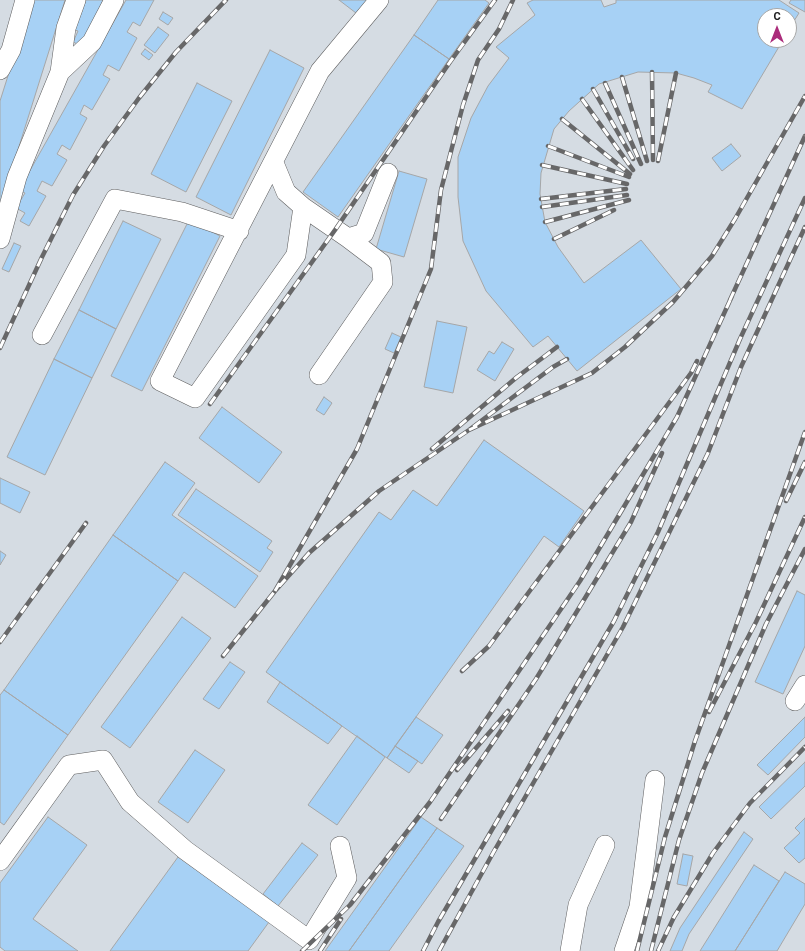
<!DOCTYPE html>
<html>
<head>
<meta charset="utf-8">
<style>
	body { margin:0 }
	#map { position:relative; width:805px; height:951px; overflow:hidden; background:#e6e7e8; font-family:Roboto,sans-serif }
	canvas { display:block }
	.north { position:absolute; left:757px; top:8px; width:40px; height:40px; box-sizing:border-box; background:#fff; border:1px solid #a6a6a6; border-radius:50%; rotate:0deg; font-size:11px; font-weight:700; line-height:16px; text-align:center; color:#202021 }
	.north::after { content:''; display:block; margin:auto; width:14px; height:18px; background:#ab2c7b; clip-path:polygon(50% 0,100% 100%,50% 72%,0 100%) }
</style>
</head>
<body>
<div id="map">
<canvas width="805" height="951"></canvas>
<div class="north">С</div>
</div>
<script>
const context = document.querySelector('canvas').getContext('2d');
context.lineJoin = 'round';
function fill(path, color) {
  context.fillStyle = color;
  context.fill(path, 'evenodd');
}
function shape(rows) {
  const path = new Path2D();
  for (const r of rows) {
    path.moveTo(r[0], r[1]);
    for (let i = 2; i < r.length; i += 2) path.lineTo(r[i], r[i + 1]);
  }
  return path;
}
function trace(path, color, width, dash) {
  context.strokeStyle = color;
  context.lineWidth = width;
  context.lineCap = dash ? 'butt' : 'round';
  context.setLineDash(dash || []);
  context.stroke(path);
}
const built = shape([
	[0,0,805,0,805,951,0,951],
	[765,16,789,16,789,40,765,40]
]);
const building = shape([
	[32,0,65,0,0,207,0,101,32,0],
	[86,0,103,0,89,35,82,46,73,42,78,31,75,30,86,0],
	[126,0,154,0,140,26,133,22,127,32,137,38,119,71,108,65,103,75,110,79,92,110,84,105,80,114,87,118,70,150,62,145,57,154,67,160,52,186,42,181,37,191,46,196,29,226,20,221,25,213,16,208,25,193,19,190,126,0],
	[339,0,367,0,356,13,339,0],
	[438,0,485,0,489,3,449,59,414,35,438,0],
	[533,0,601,0,604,7,616,3,616,0,779,0,799,13,789,29,789,16,765,16,765,40,783,40,742,109,708,92,712,85,694,78,676,73,638,72,599,84,569,111,554,129,541,173,540,194,545,222,558,247,584,283,641,240,681,289,577,371,548,336,533,347,486,291,463,241,458,197,458,157,471,118,488,86,509,58,496,47,535,15,527,3,533,0],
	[791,0,805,0,805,12,789,3,791,0],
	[163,12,173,18,168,25,159,19,163,12],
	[158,27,169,35,155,53,144,45,158,27],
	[414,35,449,59,338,217,303,192,414,35],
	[145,49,153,55,149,60,141,54,145,49],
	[270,50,304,68,231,215,196,197,270,50],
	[197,83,232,101,186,192,151,174,197,83],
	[731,144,741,156,722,171,712,158,731,144],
	[399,171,427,179,404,257,376,249,399,171],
	[189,220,220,236,142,391,111,376,189,220],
	[123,221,161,239,116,329,79,310,123,221],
	[14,243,21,246,9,272,2,269,14,243],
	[79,310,116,329,92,378,54,359,79,310],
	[437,321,467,327,453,393,424,387,437,321],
	[392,333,401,337,394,353,385,349,392,333],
	[502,342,514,349,495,381,477,370,489,351,494,354,502,342],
	[54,359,92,378,45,475,7,457,54,359],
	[324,397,332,403,324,415,316,410,324,397],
	[222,407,282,452,259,483,199,438,222,407],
	[484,440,584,511,559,547,544,536,387,758,266,672,379,512,391,520,413,490,437,506,484,440],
	[165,462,195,483,172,515,258,576,235,608,184,572,178,581,113,535,165,462],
	[0,478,30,492,20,513,0,503,0,478],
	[196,489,272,541,267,548,273,552,260,572,178,515,196,489],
	[113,535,178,581,68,735,4,690,113,535],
	[0,551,6,555,0,565,0,551],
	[797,591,805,595,805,646,783,694,755,682,797,591],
	[182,617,211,638,130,748,101,727,182,617],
	[230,662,245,672,219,709,203,699,230,662],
	[280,682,342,726,328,744,267,702,280,682],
	[4,690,68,735,4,825,0,822,0,695,4,690],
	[416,717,443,735,422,764,395,746,416,717],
	[805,717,805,737,768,775,757,765,805,717],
	[357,736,385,757,337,825,308,805,357,736],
	[395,746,418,761,409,773,387,758,395,746],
	[195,750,225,770,188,823,158,802,195,750],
	[805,762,805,786,771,819,759,807,805,762],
	[48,817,87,845,33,919,78,951,5,951,0,947,0,883,48,817],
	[421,817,437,828,349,951,325,951,421,817],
	[805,818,805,858,799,863,784,848,800,833,795,828,805,818],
	[437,828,464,846,389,951,349,951,437,828],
	[744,832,753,839,689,934,682,951,670,951,680,928,744,832],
	[302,843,318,855,278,906,263,894,302,843],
	[683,854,693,856,687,886,677,884,683,854],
	[178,857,269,922,248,951,110,951,178,857],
	[754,865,779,881,735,951,700,951,754,865],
	[785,872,805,884,805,904,777,951,735,951,785,872]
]);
const minor = shape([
	[0,70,11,50,25,0],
	[60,72,92,42,114,0],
	[274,163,286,192,303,207,348,238,381,263,383,282,319,375],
	[303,207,296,255,195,398,160,381,320,71,379,0],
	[348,238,364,233,388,173],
	[0,239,17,177,60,72,66,28,76,0],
	[42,335,115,199,182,212,239,231],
	[795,701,805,685],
	[0,861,69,765,103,760,130,802,185,850,309,940,347,878,340,846],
	[570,951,578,905,605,845],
	[624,951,639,907,655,780]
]);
const rail = shape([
	[652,72,653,160],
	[622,77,647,161],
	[605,83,641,164],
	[593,89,633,159],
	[582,99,633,170],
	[562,119,630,174],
	[548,146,629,177],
	[658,161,676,73],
	[542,165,627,184],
	[541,199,626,189],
	[542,207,627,195],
	[545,222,629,200],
	[554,239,614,210],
	[730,300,805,136],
	[0,348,42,257,73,195,104,146,139,98,176,52,226,0],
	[210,404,335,230,450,62,495,0],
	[469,430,592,373,625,347,673,302,712,256,735,219,805,96],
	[432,449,517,377,557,347],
	[786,501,805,462],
	[275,591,357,449,431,269,441,190,463,105,478,60,499,29,513,0],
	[0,642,86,523],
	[223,656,275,591,309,553,379,491,469,430,553,367,567,359],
	[462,671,489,646,691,373,697,361],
	[709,712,756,622,805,517],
	[457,770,508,711],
	[441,819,536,679,631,522,662,453],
	[302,951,350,905,430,802,580,581,677,417,732,296],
	[320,951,341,919],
	[423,951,438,922,614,621,658,532,740,339,805,198],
	[439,951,493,853,623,627,708,453,741,367,805,227],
	[637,951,665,837,695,741,805,432],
	[651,951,679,840,702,773,766,624,805,549],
	[658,951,674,917,713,853,750,803,805,747]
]);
fill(built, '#d5dce3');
fill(building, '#a7d1f5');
trace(building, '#a6a7a8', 1);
trace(minor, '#5e5e5f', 20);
trace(minor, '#fff', 19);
trace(rail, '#676768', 4.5);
trace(rail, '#fff', 3, [9]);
</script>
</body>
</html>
